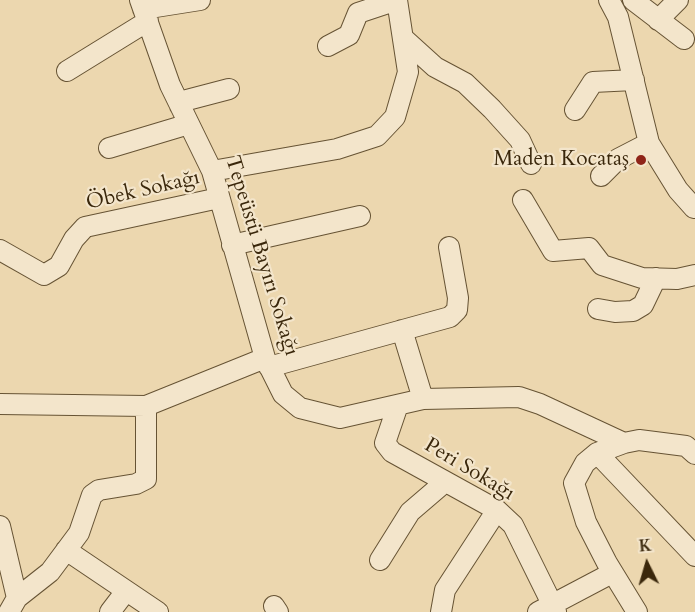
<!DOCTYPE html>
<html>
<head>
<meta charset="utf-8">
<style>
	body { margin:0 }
	#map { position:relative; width:695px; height:612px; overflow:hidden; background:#ecd7af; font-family:Cardo,serif }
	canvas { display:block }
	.north { position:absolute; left:617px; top:534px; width:60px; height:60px; -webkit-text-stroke:4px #f3e5cb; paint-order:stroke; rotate:355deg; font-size:16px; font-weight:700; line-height:24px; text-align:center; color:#3a270b }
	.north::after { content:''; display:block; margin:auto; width:21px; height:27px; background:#3a270b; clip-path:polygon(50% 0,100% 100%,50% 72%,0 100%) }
</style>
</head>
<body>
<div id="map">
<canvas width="695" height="612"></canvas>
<div class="north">K</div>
</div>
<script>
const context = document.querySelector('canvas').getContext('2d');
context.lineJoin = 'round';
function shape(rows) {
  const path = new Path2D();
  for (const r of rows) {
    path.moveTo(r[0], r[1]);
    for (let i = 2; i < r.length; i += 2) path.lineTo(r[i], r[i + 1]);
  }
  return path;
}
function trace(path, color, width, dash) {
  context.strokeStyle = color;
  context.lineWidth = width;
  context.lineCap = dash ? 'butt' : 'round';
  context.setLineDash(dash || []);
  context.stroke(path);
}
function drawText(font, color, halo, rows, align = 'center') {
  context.font = font + ' Cardo,serif';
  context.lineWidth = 4.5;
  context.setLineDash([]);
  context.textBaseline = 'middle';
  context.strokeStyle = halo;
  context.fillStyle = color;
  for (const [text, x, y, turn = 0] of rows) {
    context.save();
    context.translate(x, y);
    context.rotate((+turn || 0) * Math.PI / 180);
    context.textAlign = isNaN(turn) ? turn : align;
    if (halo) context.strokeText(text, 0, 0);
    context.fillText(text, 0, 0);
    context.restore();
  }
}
const minor = shape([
	[140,0,170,85,212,171,265,358,283,394,300,408,340,418,423,399,519,397,540,404,624,443],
	[609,0,618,17,649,143,678,190,694,208],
	[633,0,684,39],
	[143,9,200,0],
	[658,20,678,0],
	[403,38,435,67,465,83,492,109,520,140,531,164],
	[328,46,349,35,358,13,397,0],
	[67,71,148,21],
	[180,106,187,100,229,89],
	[575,110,593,82,634,80],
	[109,148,189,124],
	[212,171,337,149,377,136,395,117,408,72,397,0],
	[601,176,618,159,649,143],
	[523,200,553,251,589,248,602,265,642,278,677,279,695,275],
	[232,245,360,216],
	[0,250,44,275,59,266,74,239,85,227,219,198],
	[598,309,615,312,633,311,643,305,656,278],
	[402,330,423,399],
	[269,367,450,317,457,310,458,298,449,247],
	[0,404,146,406,265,358],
	[398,405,385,443,392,452,497,510,513,525,556,612],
	[597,453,695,556],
	[0,526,17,598,9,612],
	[66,550,158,612],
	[380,560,410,512,445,482],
	[17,598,50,572,79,533,92,495,99,490,136,484,146,479,146,406],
	[274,606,278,612],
	[110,612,126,591],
	[441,612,445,590,497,510],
	[538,612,612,573],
	[637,612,607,563,586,522,574,483,585,463,597,453,624,443,639,440,686,446,695,454]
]);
const markers = [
	[641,160,6,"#8f2418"]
];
const poiNames = [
	["Maden Kocataş",629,160]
];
const streetNames = [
	["Öbek Sokağı",143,191,-13],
	["Tepeüstü Bayırı Sokağı",261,256,73],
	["Peri Sokağı",469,470,31]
];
trace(minor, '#665334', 22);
trace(minor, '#f3e5cb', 20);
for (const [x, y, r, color] of markers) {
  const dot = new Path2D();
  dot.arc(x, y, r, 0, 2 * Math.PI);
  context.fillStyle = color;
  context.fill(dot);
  trace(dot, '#f3e5cb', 2);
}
drawText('21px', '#3a270b', '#f3e5cb', poiNames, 'right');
drawText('21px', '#3a270b', '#f3e5cb', streetNames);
</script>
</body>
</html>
